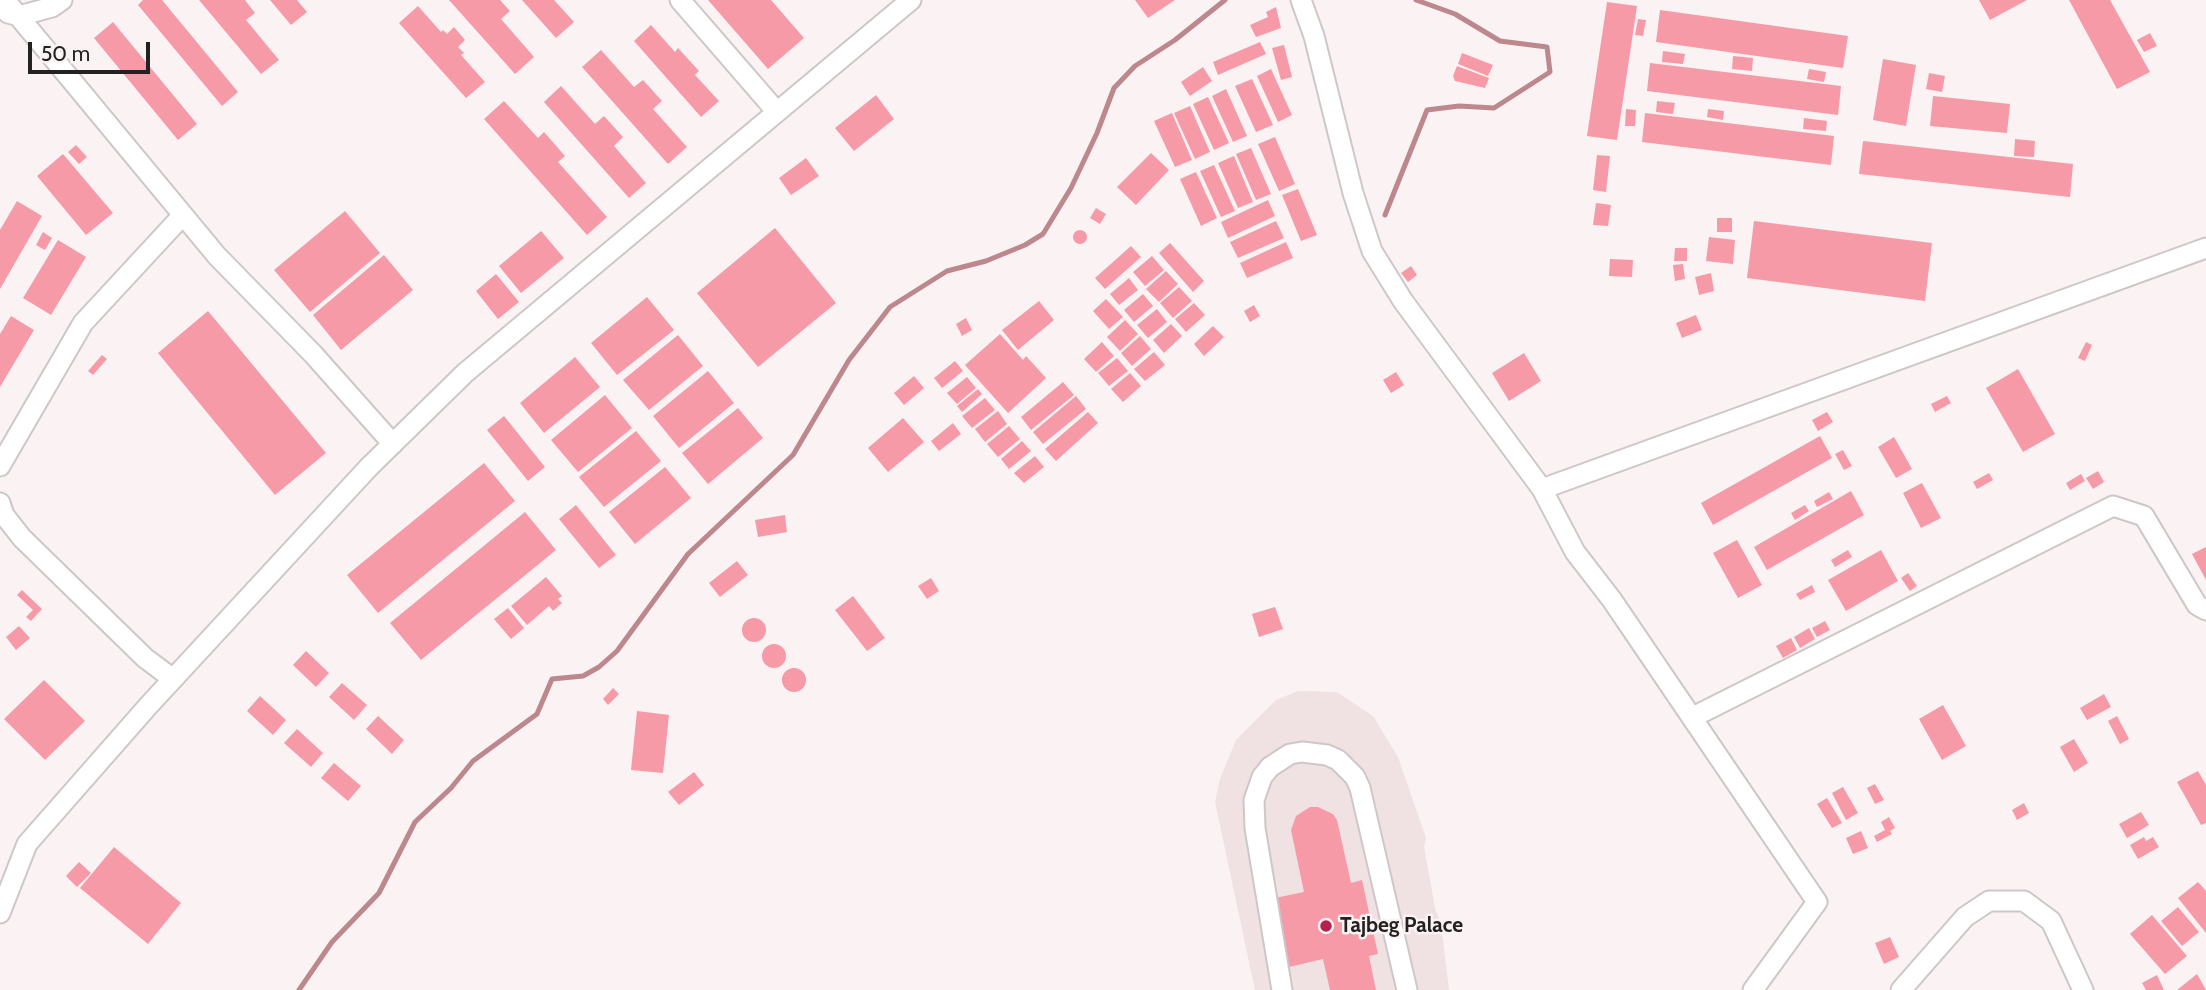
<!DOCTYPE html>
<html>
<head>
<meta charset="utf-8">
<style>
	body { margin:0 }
	#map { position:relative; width:2206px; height:990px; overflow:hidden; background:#faf2f3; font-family:Cabin,sans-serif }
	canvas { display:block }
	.scale { position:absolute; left:28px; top:42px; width:122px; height:32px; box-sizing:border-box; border:4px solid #232121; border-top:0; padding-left:9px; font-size:21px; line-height:24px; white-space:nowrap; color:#232121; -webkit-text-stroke:5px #faf2f3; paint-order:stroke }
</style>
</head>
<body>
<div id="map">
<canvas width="2206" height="990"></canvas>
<div class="scale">50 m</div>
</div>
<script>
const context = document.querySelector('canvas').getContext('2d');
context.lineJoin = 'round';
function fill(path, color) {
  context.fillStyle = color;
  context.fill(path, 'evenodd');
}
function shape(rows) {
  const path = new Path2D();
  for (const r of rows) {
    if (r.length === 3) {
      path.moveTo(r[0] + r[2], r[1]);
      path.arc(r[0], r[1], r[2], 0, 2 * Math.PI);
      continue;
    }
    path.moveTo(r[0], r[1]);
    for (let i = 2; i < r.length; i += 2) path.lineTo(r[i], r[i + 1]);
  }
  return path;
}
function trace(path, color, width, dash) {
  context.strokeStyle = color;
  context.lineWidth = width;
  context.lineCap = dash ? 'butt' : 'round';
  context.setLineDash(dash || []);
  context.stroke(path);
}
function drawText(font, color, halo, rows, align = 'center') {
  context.font = font + ' Cabin,sans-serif';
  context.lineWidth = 5;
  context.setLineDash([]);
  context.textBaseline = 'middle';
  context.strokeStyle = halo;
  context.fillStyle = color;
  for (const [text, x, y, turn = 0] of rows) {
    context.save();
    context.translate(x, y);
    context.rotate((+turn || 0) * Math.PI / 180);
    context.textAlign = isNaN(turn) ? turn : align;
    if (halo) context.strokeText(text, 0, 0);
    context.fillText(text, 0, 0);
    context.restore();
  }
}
const built = shape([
	[1298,691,1337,692,1373,716,1398,757,1426,838,1424,847,1435,908,1441,924,1449,990,1255,990,1215,802,1220,779,1236,740,1276,700]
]);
const stream = shape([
	[1385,215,1427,110,1459,106,1494,108,1550,72,1547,47,1500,41,1455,14,1416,0],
	[299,990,332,942,379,893,415,822,451,788,473,761,537,714,552,679,583,676,599,667,617,651,688,554,793,455,849,360,890,307,947,271,986,261,1025,245,1043,234,1071,188,1097,133,1114,88,1135,66,1175,40,1225,0]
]);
const building = shape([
	[143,0,162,0,238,92,222,106,138,5],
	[199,0,245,0,255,13,246,20,279,60,261,74],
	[270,0,297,0,307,12,291,25],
	[449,0,500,0,510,11,501,19,534,57,515,74],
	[522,0,554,0,574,22,556,38],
	[708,0,771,0,804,38,768,69],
	[1135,0,1175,0,1148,18],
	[1979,0,2027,0,1990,20],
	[2069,0,2110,0,2150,72,2117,89],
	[1607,2,1637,6,1617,140,1587,136],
	[418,6,441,32,443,30,447,34,454,27,465,40,458,47,464,53,461,55,485,82,466,98,399,23],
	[1276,7,1281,28,1256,37,1250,25,1268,17,1266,12],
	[1660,10,1848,36,1843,68,1656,42],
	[1638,19,1646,20,1643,36,1635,35],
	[113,22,197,124,178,140,94,38],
	[651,25,675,52,678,48,699,71,695,75,719,101,701,117,634,41],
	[2150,33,2157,46,2144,52,2137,40],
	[1260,42,1266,54,1218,75,1213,62],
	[1284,45,1292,77,1281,80,1272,48],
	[601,50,634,87,643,80,662,101,653,109,687,147,668,164,582,67],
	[1663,51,1685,54,1683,64,1662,62],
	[1462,53,1493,65,1488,76,1458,64],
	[1733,56,1753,58,1752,71,1732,69],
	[1883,59,1916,65,1906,126,1873,120],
	[1650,63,1841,86,1838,115,1647,91],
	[1457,66,1489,78,1485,88,1455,81,1453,76],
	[1203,67,1212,81,1190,96,1181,82],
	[1271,69,1292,115,1278,122,1257,76],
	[1809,69,1826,72,1824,82,1807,79],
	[1929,73,1945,76,1942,92,1926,89],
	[1252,79,1273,125,1256,132,1235,86],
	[561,86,595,124,604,116,623,137,614,146,646,183,629,198,544,102],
	[1226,89,1247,136,1233,142,1212,96],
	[876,95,894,119,854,151,835,128],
	[1933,96,2010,104,2007,133,1930,126],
	[1208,97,1229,143,1214,150,1193,104],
	[504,101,538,138,544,132,565,156,558,162,607,217,587,235,484,119],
	[1657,101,1675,103,1673,114,1656,112],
	[1190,106,1210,152,1195,159,1174,113],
	[1626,109,1636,110,1635,126,1625,126],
	[1708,109,1724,111,1723,120,1707,117],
	[1172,113,1192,160,1175,167,1154,121],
	[1645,113,1834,136,1831,165,1642,142],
	[1804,118,1827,121,1826,131,1803,129],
	[1275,137,1295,184,1279,191,1258,144],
	[2015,139,2035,141,2034,157,2014,156],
	[1863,141,2073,164,2070,197,1859,174],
	[76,145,87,157,79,164,68,152],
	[1251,148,1271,194,1256,200,1236,154],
	[1151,153,1169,170,1136,205,1117,187],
	[63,154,113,213,86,235,37,176],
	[1597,155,1610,156,1606,192,1593,190],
	[1234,156,1253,202,1238,208,1218,163],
	[806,158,819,176,791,195,779,178],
	[1214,165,1235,211,1221,217,1200,171],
	[1196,172,1217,218,1201,226,1180,179],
	[1298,189,1317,235,1301,241,1282,195],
	[1268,200,1275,216,1228,238,1221,222],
	[17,201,42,216,0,289,0,230],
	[1596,203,1611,205,1608,226,1593,225],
	[1096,208,1106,214,1100,224,1090,218],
	[345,211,380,253,310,312,274,270],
	[1717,218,1732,218,1732,232,1717,232],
	[1276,221,1284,238,1238,258,1230,242],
	[1754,221,1932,243,1925,301,1747,278],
	[775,228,836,303,758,367,697,293],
	[1080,237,7],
	[541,231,564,258,521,293,499,266],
	[43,232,52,238,45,250,36,245],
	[1709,237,1735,240,1733,264,1706,261],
	[58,240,86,257,51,315,23,298],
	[1286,242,1293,258,1247,278,1240,263],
	[1170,243,1204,281,1193,292,1159,253],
	[1131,246,1141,257,1105,289,1095,278],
	[1675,248,1687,248,1687,261,1674,261],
	[384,255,413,290,341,350,313,315],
	[1152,256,1164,270,1145,286,1133,272],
	[1610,259,1633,260,1632,277,1609,276],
	[1683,264,1685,279,1675,281,1673,265],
	[1411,266,1417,275,1408,282,1401,273],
	[1166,271,1178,284,1159,302,1146,289],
	[1711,273,1714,291,1699,295,1695,277],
	[496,274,519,302,498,319,476,291],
	[1129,278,1138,290,1119,305,1110,294],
	[1179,287,1192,301,1173,318,1160,303],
	[1143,294,1153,306,1134,322,1124,310],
	[647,297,674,330,617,375,591,343],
	[1106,299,1123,317,1109,329,1093,311],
	[1039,301,1054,320,1018,350,1002,330],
	[1194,303,1205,315,1186,332,1175,319],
	[1254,305,1260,316,1250,322,1244,311],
	[1157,309,1167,322,1148,338,1137,325],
	[208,311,326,453,275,495,158,353],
	[1696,315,1702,330,1682,338,1676,323],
	[11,316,34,330,0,387,0,334],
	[966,318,972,330,962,336,956,324],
	[1125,320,1138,334,1120,351,1107,337],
	[1171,324,1182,336,1164,353,1153,340],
	[1213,326,1224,337,1204,356,1194,344],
	[1000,334,1023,360,1026,356,1046,378,1008,413,965,365],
	[678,335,703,366,649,410,623,380],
	[1140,336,1151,349,1132,366,1121,353],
	[1102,342,1114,356,1096,372,1084,359],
	[2086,342,2092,345,2085,361,2078,358],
	[1154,352,1165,365,1145,381,1134,369],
	[1524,353,1541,381,1509,401,1492,373],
	[102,355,107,359,93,375,88,371],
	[575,357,600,387,544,433,520,403],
	[1117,358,1128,371,1109,386,1098,373],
	[955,361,963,371,942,388,934,378],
	[2018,369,2055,434,2023,452,1986,388],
	[708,371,734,403,679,448,653,416],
	[1396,372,1404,385,1391,393,1383,380],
	[1130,373,1141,386,1123,402,1111,389],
	[914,376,924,388,904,405,894,393],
	[967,377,976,388,957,404,947,393],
	[1063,382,1074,395,1031,430,1021,417],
	[978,389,982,394,962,412,957,406],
	[605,395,632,428,578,472,551,440],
	[1076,396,1086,409,1043,444,1033,432],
	[1947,396,1951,403,1935,412,1931,404],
	[985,398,995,410,972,428,962,416],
	[738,408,763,438,708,484,682,453],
	[998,411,1007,424,985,442,975,429],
	[1088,412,1098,423,1056,461,1045,449],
	[1827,412,1833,422,1818,431,1812,420],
	[504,416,545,467,528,481,487,430],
	[903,418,924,442,888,472,868,448],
	[953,423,961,434,939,451,931,441],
	[1009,426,1020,439,998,457,987,444],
	[636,431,661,461,604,507,579,477],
	[1820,436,1832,458,1713,525,1701,503],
	[1894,437,1912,469,1896,478,1878,447],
	[1022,441,1031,451,1009,469,1001,459],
	[1843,450,1852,466,1844,470,1835,454],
	[1035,456,1044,467,1024,483,1014,473],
	[484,463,515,501,378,613,347,575],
	[665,467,691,498,635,544,609,512],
	[2098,471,2104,482,2093,489,2086,478],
	[1989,473,1993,480,1977,489,1973,482],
	[2081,474,2085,481,2070,490,2066,483],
	[1922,483,1941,518,1921,528,1903,493],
	[1851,491,1864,515,1767,570,1754,547],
	[1829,492,1833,499,1817,507,1814,501],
	[576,505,616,555,599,568,559,519],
	[1805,505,1809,511,1795,520,1791,513],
	[525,512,556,550,421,660,390,623],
	[785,515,787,532,758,537,755,520],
	[1737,540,1762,585,1738,598,1713,553],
	[2206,547,2206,580,2192,554],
	[1848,550,1852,557,1835,567,1831,560],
	[1881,550,1898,581,1846,611,1828,580],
	[737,561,748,575,720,597,709,583],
	[1908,573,1917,586,1910,591,1901,578],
	[546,577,562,596,558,599,562,603,553,611,549,606,527,625,511,606],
	[931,578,939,591,927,599,918,586],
	[1812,585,1815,592,1800,600,1796,594],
	[22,590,42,609,31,621,26,617,33,610,17,595],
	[853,596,885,638,867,651,835,610],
	[1275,607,1283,629,1259,637,1252,614],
	[508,608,524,628,511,639,494,619],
	[754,630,12],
	[1825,621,1830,630,1817,637,1812,628],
	[19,626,30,638,16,650,6,637],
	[1809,628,1815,639,1800,648,1794,637],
	[1791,638,1797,650,1783,658,1776,646],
	[774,656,12],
	[306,651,329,673,316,687,293,665],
	[794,680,12],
	[44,680,85,721,45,760,4,719],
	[342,683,367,705,354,720,329,697],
	[613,688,619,694,608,705,603,699],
	[2104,694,2111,707,2087,720,2080,708],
	[260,696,286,720,273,735,247,711],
	[1943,705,1966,746,1942,760,1919,719],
	[637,711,669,715,663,773,631,770],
	[378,716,404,740,392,754,366,729],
	[2117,716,2129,739,2120,744,2108,721],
	[297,729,323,753,311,767,284,743],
	[2074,739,2088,763,2074,772,2060,747],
	[334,763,361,786,348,801,321,778],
	[2198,771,2206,785,2206,823,2201,825,2177,782],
	[694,772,704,785,679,805,668,792],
	[1875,784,1884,800,1875,804,1867,788],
	[1843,787,1858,813,1846,820,1832,793],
	[1827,798,1842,823,1832,828,1817,804],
	[2024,803,2029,813,2017,820,2012,810],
	[1310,807,1318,807,1333,814,1337,820,1351,883,1362,880,1378,954,1369,956,1376,990,1330,990,1323,959,1289,967,1275,898,1304,892,1291,830,1296,816],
	[2141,812,2149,825,2127,838,2119,824],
	[1889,817,1895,828,1890,831,1892,834,1877,842,1874,836,1885,830,1881,822],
	[1861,831,1868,848,1853,854,1846,838],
	[2144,837,2146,841,2153,837,2159,847,2138,859,2130,845],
	[114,847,181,903,148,944,80,888],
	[79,862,91,873,77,887,66,876],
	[2198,882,2206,891,2206,933,2178,898],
	[2178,907,2199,932,2182,946,2161,921],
	[2152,915,2187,956,2165,974,2130,934],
	[1890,937,1899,957,1884,964,1875,943],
	[2197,974,2206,990,2177,990],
	[2157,975,2164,990,2146,990,2142,983]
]);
const minor = shape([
	[5,0,217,256,313,354,393,444],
	[680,0,777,112],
	[1301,0,1314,36,1353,193,1372,251,1403,301,1542,489,2206,248],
	[8,13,19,16,52,7,62,0],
	[0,466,83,323,183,215],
	[1542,489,1575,552,1612,600,1817,902,1753,990],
	[0,503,4,515,22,538,145,658,173,679],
	[1693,717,2113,506,2144,516,2197,605,2206,610],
	[0,913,27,844,149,705,369,467,465,373,911,0],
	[1282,990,1255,828,1254,800,1262,777,1270,767,1290,754,1302,752,1327,755,1338,760,1355,777,1360,788,1407,990],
	[1901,990,1965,917,1989,901,2024,901,2051,921,2083,990]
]);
const markers = [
	[1326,926,7,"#b4234e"]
];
const poiNames = [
	["Tajbeg Palace",1340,926]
];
fill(built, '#f0e1e3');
trace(stream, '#bd878e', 5);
fill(building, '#f69aa8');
trace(minor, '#cec7c8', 23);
trace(minor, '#fff', 19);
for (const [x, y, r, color] of markers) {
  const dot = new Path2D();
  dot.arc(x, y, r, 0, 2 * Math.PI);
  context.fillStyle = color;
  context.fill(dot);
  trace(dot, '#faf2f3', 2.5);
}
drawText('bold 21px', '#232121', '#faf2f3', poiNames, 'left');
</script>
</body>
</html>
